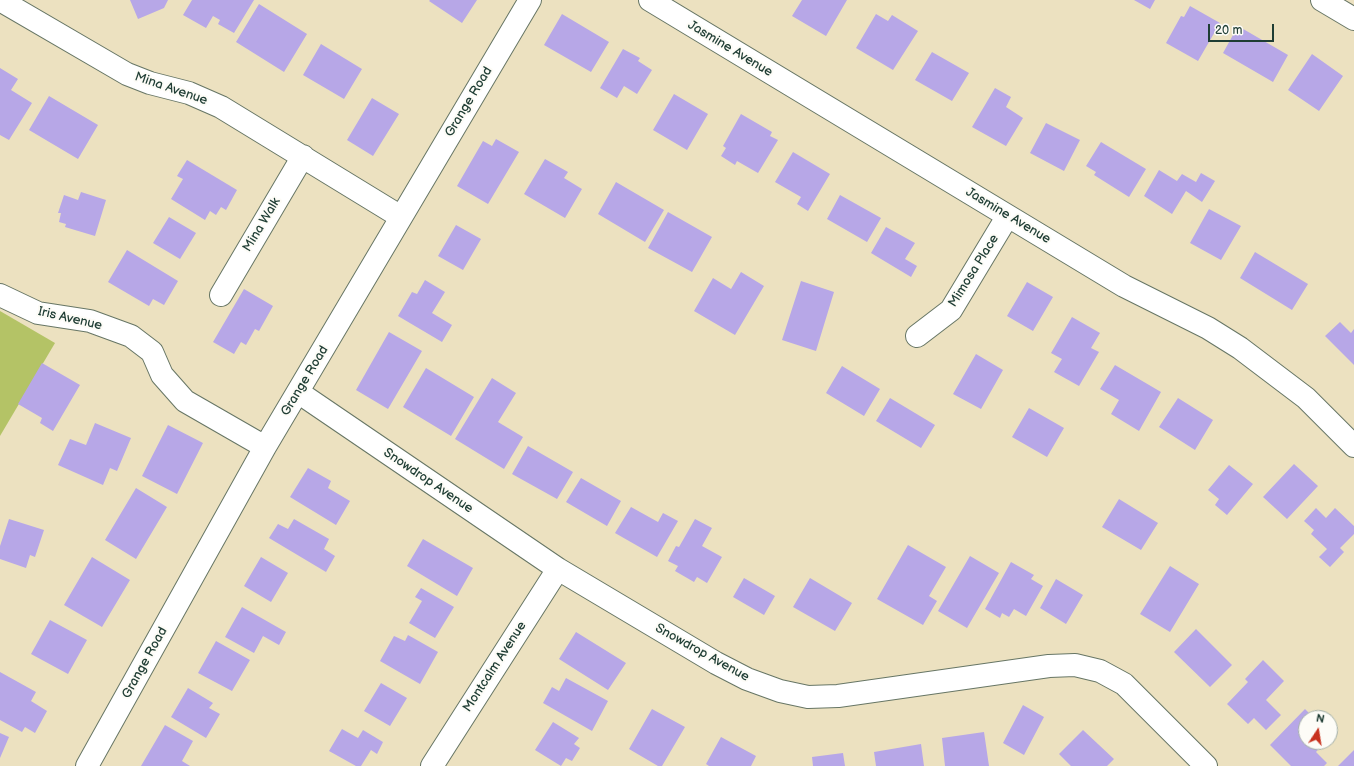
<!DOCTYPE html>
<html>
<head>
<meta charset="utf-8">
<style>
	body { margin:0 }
	#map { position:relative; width:1354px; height:766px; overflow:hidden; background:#ece1c0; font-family:"Balsamiq Sans",sans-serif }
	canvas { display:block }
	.north { position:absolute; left:1298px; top:710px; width:40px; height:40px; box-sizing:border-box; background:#fdfcf7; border:1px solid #a4b0a9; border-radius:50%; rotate:12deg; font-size:11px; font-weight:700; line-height:16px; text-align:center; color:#1f3d34 }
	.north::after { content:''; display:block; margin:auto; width:14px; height:18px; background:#c8321e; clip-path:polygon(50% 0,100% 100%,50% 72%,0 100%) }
	.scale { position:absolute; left:1208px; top:24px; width:66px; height:18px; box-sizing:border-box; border:2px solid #1f3d34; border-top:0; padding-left:5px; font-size:12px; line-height:14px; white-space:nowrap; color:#1f3d34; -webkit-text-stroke:3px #fdfcf7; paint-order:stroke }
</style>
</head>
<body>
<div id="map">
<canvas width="1354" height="766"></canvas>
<div class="north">N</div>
<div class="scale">20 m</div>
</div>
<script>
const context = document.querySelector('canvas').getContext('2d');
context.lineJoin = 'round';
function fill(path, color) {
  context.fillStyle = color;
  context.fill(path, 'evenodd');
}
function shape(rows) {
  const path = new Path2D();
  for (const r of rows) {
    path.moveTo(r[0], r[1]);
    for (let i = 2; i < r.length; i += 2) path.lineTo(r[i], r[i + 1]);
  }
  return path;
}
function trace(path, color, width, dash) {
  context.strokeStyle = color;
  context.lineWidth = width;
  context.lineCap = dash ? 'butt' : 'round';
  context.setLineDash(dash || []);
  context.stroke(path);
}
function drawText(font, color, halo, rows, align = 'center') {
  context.font = font + ' "Balsamiq Sans",sans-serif';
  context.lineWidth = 4;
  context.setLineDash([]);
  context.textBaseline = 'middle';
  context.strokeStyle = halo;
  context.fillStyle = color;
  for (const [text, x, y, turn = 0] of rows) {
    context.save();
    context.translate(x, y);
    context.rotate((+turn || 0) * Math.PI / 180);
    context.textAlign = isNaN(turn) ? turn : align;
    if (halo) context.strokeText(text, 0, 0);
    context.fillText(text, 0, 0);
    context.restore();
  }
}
const green = shape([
	[0,311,55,343,0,436]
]);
const building = shape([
	[130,0,168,0,164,8,138,19],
	[192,0,254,0,234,33,218,24,220,20,213,16,206,28,183,15],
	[430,0,477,0,462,23,429,1],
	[802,0,847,0,826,36,792,16],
	[1134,0,1155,0,1150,9],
	[259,4,307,34,284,72,236,42],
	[1190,6,1220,23,1198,61,1166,43,1181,16,1184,17],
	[562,14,609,42,591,72,544,45],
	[876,14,888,21,892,15,918,31,893,70,856,48],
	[1238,26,1288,55,1273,82,1223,53],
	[321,44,362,69,344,99,303,75],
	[623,49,640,58,638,61,652,70,637,94,624,86,617,98,600,88],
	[932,52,969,73,952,101,915,80],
	[1312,54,1343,76,1319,111,1288,90],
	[0,68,18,79,11,90,32,103,9,140,0,135],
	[995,88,1011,97,1006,107,1023,118,1006,146,972,127],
	[674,94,708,114,687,150,653,130],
	[49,96,98,125,78,159,29,130],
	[372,98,399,114,373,156,347,140],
	[741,114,772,132,770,136,778,140,758,173,737,161,735,165,721,156,726,148,723,146],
	[1046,123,1080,140,1064,171,1030,153],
	[496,139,519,152,488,204,457,186,483,141,492,146],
	[1101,142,1146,169,1129,197,1094,175,1096,172,1086,166],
	[793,152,830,174,808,211,797,204,801,197,775,182],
	[545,159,568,172,564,178,582,189,565,218,524,194],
	[187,160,237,190,226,210,221,207,216,215,210,211,205,220,171,199,183,179,177,176],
	[1159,170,1177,181,1182,174,1196,182,1201,173,1215,181,1202,202,1186,191,1172,214,1144,196],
	[616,182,664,210,645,242,598,214],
	[81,192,106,200,95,236,65,227,66,224,59,222,61,213,58,213,64,195,78,200],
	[840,195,881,218,867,242,827,219],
	[1209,209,1241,226,1221,260,1190,243],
	[668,212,712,237,692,272,648,248],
	[169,217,196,233,180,259,153,243],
	[456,225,481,239,463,270,438,256],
	[886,227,915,243,905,259,917,266,911,277,871,253],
	[127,250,178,281,164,305,153,299,149,306,108,282],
	[1255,252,1308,284,1292,310,1240,278],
	[741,272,764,286,735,335,694,311,713,278,731,289],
	[425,280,445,292,432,313,452,325,442,342,398,316,412,292,417,294],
	[801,281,834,292,816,351,782,340],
	[1027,282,1053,297,1033,331,1007,316],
	[244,289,273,306,259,331,255,329,246,345,241,342,234,354,213,342],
	[1072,317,1100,333,1091,348,1099,352,1079,386,1054,372,1062,359,1051,353],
	[1340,322,1351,333,1354,329,1354,365,1325,336],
	[389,332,422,351,388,409,356,390],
	[976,354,1003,370,981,409,953,394],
	[42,363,80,385,53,431,40,423,42,418,18,404],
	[1115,365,1161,392,1139,431,1111,414,1119,400,1100,389],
	[842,366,880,389,864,416,826,393],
	[426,368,474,397,451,436,403,407],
	[492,378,516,393,498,422,523,437,504,469,455,439],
	[890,398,935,425,921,448,876,421],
	[1178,398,1213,420,1195,450,1159,427],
	[1029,408,1064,428,1047,457,1012,437],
	[95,423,131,438,117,471,110,468,103,485,58,465,70,439,86,445],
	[168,425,203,443,177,494,142,476],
	[528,446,573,472,557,499,512,474],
	[1294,464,1318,486,1287,519,1263,497],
	[1229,465,1253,484,1227,515,1215,505,1219,499,1208,490],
	[308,468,331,481,328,488,350,501,336,525,290,497],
	[581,478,621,501,607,526,566,502],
	[136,488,167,507,136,559,105,540],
	[1119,499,1158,523,1141,550,1102,527],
	[631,507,658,522,663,513,678,521,657,557,615,533],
	[1316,508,1326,518,1335,508,1354,526,1354,534,1340,548,1344,552,1330,567,1319,557,1327,549,1311,534,1314,530,1304,521],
	[9,519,44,530,35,557,30,555,26,568,0,559,0,546],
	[294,519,329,539,324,549,335,556,326,572,269,538,278,524,288,529],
	[695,519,712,528,702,546,722,557,707,583,697,577,694,582,675,571,678,566,668,561,676,546,679,547],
	[423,539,473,568,457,596,407,566],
	[908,545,946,567,929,596,937,601,923,625,877,599],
	[970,556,999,573,967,628,938,611],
	[92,557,130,580,102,627,64,605],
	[261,557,288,573,271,602,244,586],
	[1011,562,1034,575,1031,579,1043,586,1026,616,1014,609,1009,617,1002,613,1000,618,985,609],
	[1170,566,1199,584,1170,632,1140,614],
	[744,578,775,596,764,615,733,597],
	[810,578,852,603,835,631,793,607],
	[1056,579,1083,595,1066,624,1040,608],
	[421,588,454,607,435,638,409,623,422,601,415,597],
	[242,607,286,632,279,645,263,636,254,653,225,637],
	[50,620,87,640,68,674,31,654],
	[1196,629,1232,665,1210,687,1174,652],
	[576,632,626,663,608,690,559,659],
	[408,635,438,652,420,684,380,661,394,636,405,641],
	[216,641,250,660,232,691,198,673],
	[1263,660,1284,681,1266,700,1281,715,1266,730,1254,718,1248,724,1227,704,1248,682,1245,679],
	[0,672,36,692,31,701,47,711,35,733,25,727,22,732,0,720],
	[566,678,608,701,592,731,543,703,552,687,559,691],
	[381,683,407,698,390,726,364,711],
	[188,688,213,703,209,708,220,714,206,738,171,717],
	[1023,705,1044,717,1024,755,1003,743],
	[652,709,685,727,662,766,658,766,629,749],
	[1305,709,1314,718,1306,718,1306,733,1301,737,1306,742,1317,742,1321,746,1316,752,1327,763,1324,766,1291,766,1270,745],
	[553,722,579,738,574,744,580,748,572,761,566,758,561,766,535,750],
	[165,725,193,741,182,761,190,766,141,766],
	[342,729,358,738,363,730,383,742,377,754,371,750,361,766,356,766,329,751],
	[1083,730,1114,759,1107,766,1071,766,1059,754],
	[984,732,989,766,945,766,942,738],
	[0,733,9,737,0,758],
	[721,737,756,756,751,766,709,766,706,764],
	[921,744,924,766,876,766,874,752],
	[1354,750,1354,766,1338,766],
	[843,753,845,766,813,766,812,757]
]);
const minor = shape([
	[0,0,127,74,150,83,189,93,221,107,401,217],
	[650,0,1124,286,1208,328,1240,348,1306,398,1354,446],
	[1322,0,1354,19],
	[0,295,38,313,90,321,131,336,152,352,162,375,185,401,265,447],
	[221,295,303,156],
	[917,336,951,310,1007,217],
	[298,392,558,569,716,663,747,679,780,691,808,697,838,696,1049,666,1075,665,1100,671,1124,684,1206,766],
	[87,766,265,447,530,0],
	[432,766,558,569]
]);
const streetNames = [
	["Jasmine Avenue",730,49,31],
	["Mina Avenue",171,89,19],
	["Grange Road",469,102,-59],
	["Jasmine Avenue",1008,216,31],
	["Mina Walk",262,225,-59],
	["Mimosa Place",974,271,-58],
	["Iris Avenue",70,319,13],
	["Grange Road",305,381,-59],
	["Snowdrop Avenue",428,481,34],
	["Snowdrop Avenue",702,653,29],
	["Grange Road",145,663,-61],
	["Montcalm Avenue",495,667,-57]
];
fill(green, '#b4c366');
fill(building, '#b7a7e7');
trace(minor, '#677665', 24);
trace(minor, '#fff', 22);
drawText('13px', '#1f3d34', '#fdfcf7', streetNames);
</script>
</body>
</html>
